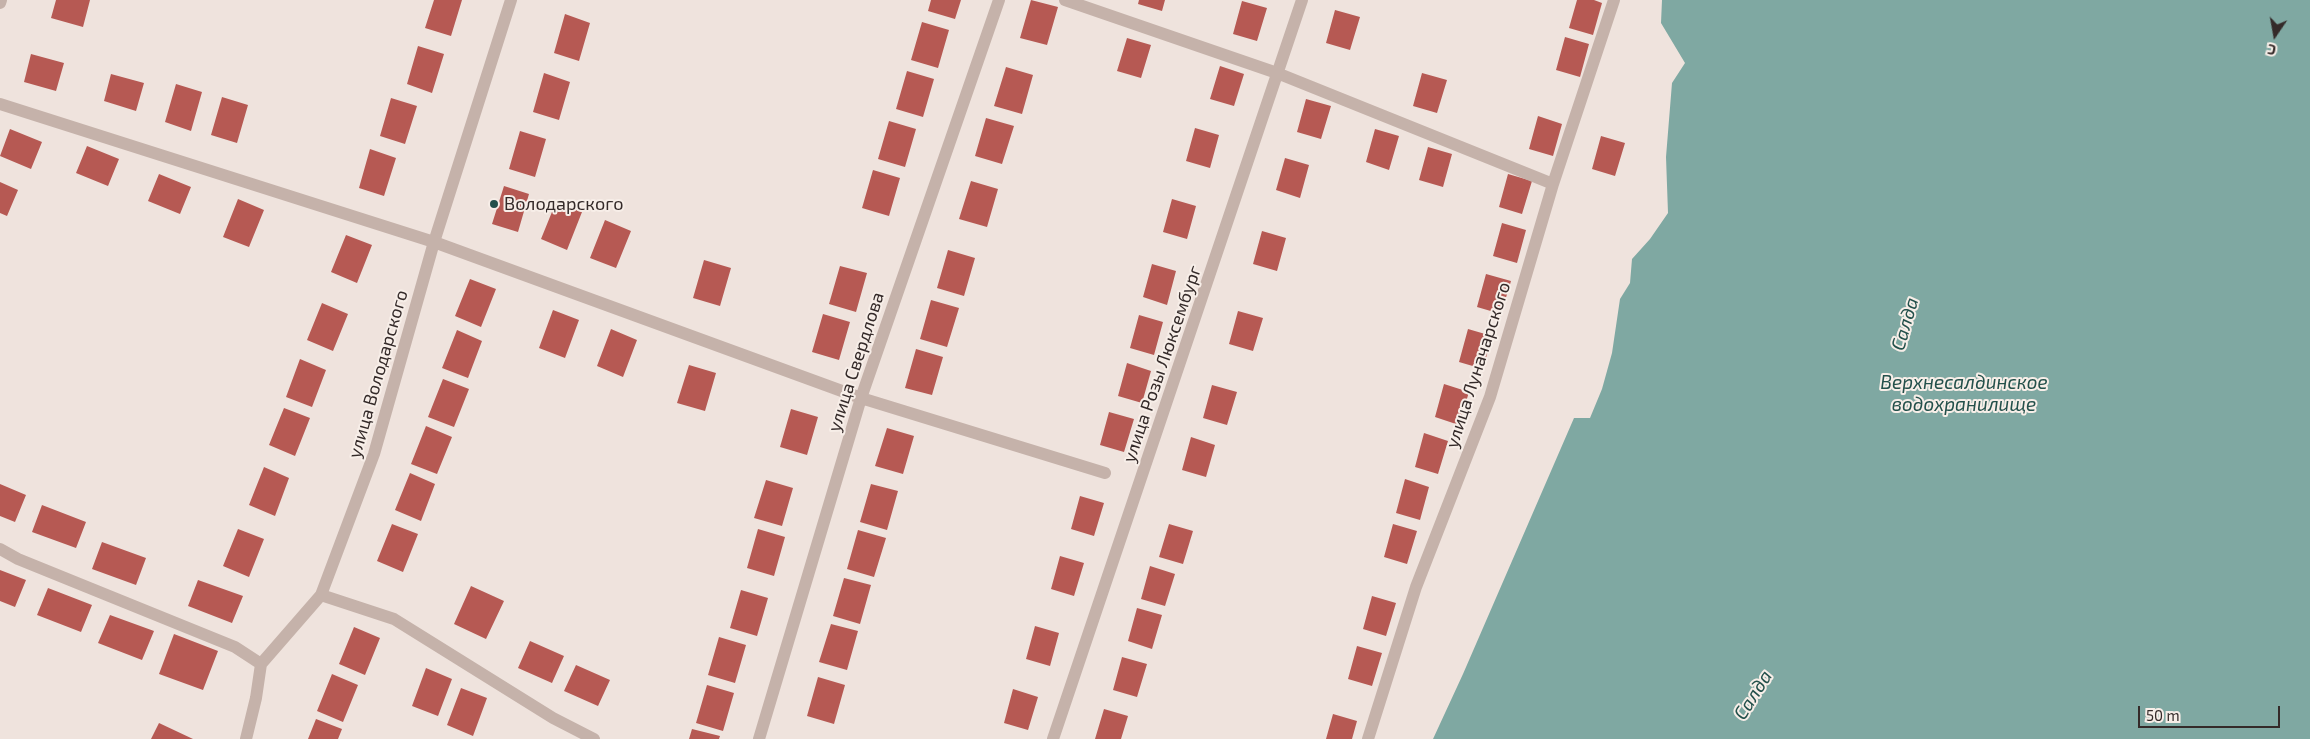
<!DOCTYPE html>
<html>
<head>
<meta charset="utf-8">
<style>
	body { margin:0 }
	#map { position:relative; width:2310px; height:739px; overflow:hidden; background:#efe3dd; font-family:"Exo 2",sans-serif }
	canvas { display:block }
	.north { position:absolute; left:2250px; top:10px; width:50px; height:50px; -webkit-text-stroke:4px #f7eee8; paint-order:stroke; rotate:192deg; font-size:14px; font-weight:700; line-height:20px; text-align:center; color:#342a29 }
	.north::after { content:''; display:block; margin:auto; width:18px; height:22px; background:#342a29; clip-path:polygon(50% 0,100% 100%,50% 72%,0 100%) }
	.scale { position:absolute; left:2138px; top:706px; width:142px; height:22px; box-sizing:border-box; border:2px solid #342a29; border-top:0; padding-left:6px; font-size:15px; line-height:18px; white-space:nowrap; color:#342a29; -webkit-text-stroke:4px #f7eee8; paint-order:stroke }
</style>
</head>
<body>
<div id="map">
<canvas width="2310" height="739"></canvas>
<div class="north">С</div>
<div class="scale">50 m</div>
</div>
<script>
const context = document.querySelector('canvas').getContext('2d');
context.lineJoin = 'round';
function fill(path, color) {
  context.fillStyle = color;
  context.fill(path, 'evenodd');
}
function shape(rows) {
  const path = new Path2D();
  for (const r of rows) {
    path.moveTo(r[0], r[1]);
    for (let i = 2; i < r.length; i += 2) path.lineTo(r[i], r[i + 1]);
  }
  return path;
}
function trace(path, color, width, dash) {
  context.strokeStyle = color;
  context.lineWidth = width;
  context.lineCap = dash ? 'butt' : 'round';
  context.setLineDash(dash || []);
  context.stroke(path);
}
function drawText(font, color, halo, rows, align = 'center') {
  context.font = font + ' "Exo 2",sans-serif';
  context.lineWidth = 4;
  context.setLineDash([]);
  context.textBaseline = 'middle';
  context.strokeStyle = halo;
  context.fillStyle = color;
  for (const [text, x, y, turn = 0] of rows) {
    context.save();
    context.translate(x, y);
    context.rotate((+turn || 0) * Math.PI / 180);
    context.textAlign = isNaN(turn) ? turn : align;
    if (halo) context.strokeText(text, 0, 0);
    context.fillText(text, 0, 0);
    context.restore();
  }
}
const water = shape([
	[1662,0,2310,0,2310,739,1433,739,1463,674,1574,418,1590,418,1602,389,1612,353,1620,299,1630,283,1632,259,1650,239,1668,213,1666,157,1672,83,1685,63,1661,23]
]);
const building = shape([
	[56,0,90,0,83,27,51,18],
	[434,0,462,0,451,36,425,28],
	[931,0,961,0,955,19,928,11],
	[1031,0,1058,7,1047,45,1020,38],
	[1139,0,1165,0,1162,11,1138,4],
	[1577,0,1594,0,1602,3,1593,35,1569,28],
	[1242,1,1267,8,1257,41,1233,34],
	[1335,10,1360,17,1350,50,1326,43],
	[565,14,590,23,579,61,554,53],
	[922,22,949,30,938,68,911,60],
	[1565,37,1589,44,1580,77,1556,70],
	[1127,38,1151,45,1141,78,1117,71],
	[418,46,444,54,432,93,407,84],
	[31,54,64,63,56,91,24,82],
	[1220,66,1244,74,1234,106,1210,99],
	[1006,67,1033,75,1022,114,994,106],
	[907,71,934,79,923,117,896,109],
	[544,73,570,82,559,120,533,112],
	[1422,73,1447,80,1437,113,1413,106],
	[111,74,144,83,136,111,104,101],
	[176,84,202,92,191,131,165,122],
	[222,97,248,105,237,143,211,135],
	[391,98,417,106,405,144,380,136],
	[1306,99,1331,106,1321,139,1297,132],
	[1538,116,1562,124,1553,156,1529,149],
	[986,118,1014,126,1002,164,975,156],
	[889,121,916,129,905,167,878,159],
	[1195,128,1219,135,1210,168,1186,161],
	[10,129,42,142,31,169,0,156],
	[1375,129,1399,136,1389,170,1366,162],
	[520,131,546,139,535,177,509,169],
	[1601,136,1625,143,1615,176,1592,169],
	[87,146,119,159,108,186,76,173],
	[1428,147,1452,154,1443,187,1419,180],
	[370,149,396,158,384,196,359,188],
	[1285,158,1309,165,1300,198,1276,190],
	[873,170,900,178,889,216,862,208],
	[159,174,191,187,180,214,148,201],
	[1508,174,1532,181,1522,214,1499,207],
	[971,181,998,189,987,227,959,219],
	[0,182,18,190,7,216,0,213],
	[504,186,529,194,518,232,492,224],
	[238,199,264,210,249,247,223,237],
	[1172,199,1196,206,1187,239,1163,232],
	[556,202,582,212,567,250,541,239],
	[605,220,631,231,616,268,590,258],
	[1502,223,1526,230,1517,263,1493,256],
	[1262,231,1286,238,1277,271,1253,264],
	[346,235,372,245,357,283,331,272],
	[948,250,975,258,964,296,937,288],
	[704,260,731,268,720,306,693,298],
	[1152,264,1176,271,1167,305,1143,297],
	[840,266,867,273,856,312,829,304],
	[1486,274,1511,281,1501,314,1477,307],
	[470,279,496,289,481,327,455,316],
	[931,300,959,308,947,347,920,339],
	[322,303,348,314,333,351,307,340],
	[553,310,579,320,565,358,539,348],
	[1238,311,1263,318,1253,351,1229,344],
	[823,314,850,322,839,360,812,352],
	[1139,315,1163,322,1154,355,1130,348],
	[611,329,637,340,623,377,597,366],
	[1468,329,1492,336,1483,369,1459,362],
	[457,330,482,341,468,378,442,368],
	[916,349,943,357,932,395,905,388],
	[300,359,326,370,312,407,286,397],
	[1127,363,1151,371,1142,403,1118,396],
	[689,365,716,373,705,411,677,403],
	[443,379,469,389,454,427,428,417],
	[1444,384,1469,392,1459,425,1435,417],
	[1212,385,1237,392,1227,425,1203,418],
	[284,408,310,418,295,456,269,445],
	[791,409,818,417,807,455,780,447],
	[1109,412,1134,419,1124,452,1100,445],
	[426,426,452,437,437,474,411,464],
	[887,428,914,436,903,474,875,466],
	[1424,433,1448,441,1438,474,1415,467],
	[1191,437,1215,445,1206,477,1182,470],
	[264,467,289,478,275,516,249,505],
	[410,473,435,484,421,521,395,510],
	[1405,479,1429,487,1420,520,1396,513],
	[766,480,793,488,782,526,754,518],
	[0,484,26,495,15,522,0,516],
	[871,484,898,491,887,530,860,522],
	[1080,496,1104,503,1094,536,1071,529],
	[42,505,86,522,76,548,32,532],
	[392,524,418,534,403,572,377,561],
	[1169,524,1193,531,1183,564,1159,557],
	[1393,524,1417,531,1407,564,1384,557],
	[238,529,264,539,249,577,223,566],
	[758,529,785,537,774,576,747,568],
	[858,530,886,538,874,577,847,569],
	[102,542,146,558,136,585,92,569],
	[1060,556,1084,563,1074,596,1051,589],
	[1150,566,1175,574,1165,606,1141,599],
	[0,570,26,580,15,607,0,601],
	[844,578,871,585,860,624,833,616],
	[198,580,243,596,232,623,188,606],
	[471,586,504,601,486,639,454,624],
	[48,588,92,605,81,632,37,615],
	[741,590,768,598,757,636,730,628],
	[1372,596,1396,603,1386,636,1363,629],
	[1137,608,1162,615,1152,649,1128,641],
	[110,615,154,631,142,660,98,643],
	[831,624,858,631,847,670,819,662],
	[1035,626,1059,633,1050,666,1026,659],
	[354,627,380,638,365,675,339,664],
	[174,634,218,651,203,690,159,674],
	[719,637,746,645,735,683,708,675],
	[530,641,564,656,552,683,518,668],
	[1357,646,1382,653,1372,686,1348,679],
	[1122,657,1147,664,1137,697,1113,690],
	[576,665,610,680,598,706,564,691],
	[426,668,452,679,438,716,412,706],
	[332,674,358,685,343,722,317,711],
	[818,677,845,685,834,724,807,716],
	[707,685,734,693,723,731,696,723],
	[461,688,487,698,473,736,447,725],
	[1013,689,1038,697,1028,730,1004,723],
	[1104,709,1128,716,1121,739,1095,739],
	[1333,714,1357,721,1352,739,1326,739],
	[316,719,342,729,338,739,308,739],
	[159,723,193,739,151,739],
	[692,729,720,736,719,739,689,739]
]);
const minor = shape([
	[1065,0,1277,73,1553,184],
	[0,3,1,0],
	[0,104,434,242,861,398,1105,473],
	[0,549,18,559,235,647,261,664],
	[321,595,394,619,553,718,594,739],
	[246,739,256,698,261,664,321,595,374,454,434,242,511,0],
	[759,739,861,398,999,0],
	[1053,739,1302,0],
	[1368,739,1416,587,1490,397,1553,184,1614,0]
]);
const markers = [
	[494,204,5,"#23504b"]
];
const poiNames = [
	["Володарского",504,204]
];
const streetNames = [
	["улица Свердлова",856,362,-72],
	["улица Розы Люксембург",1162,364,-71],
	["улица Луначарского",1478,365,-72],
	["улица Володарского",378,374,-74]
];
const waterNames = [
	["Салда",1905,324,-74],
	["Верхнесалдинское",1964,383],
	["водохранилище",1964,405],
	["Салда",1753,695,-58]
];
fill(water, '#7fa8a2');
fill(building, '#b65953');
trace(minor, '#c5b2aa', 12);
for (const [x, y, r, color] of markers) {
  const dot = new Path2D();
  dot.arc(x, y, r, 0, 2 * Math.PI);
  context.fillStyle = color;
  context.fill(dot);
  trace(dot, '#f7eee8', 2);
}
drawText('18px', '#342a29', '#f7eee8', poiNames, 'left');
drawText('18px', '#342a29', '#f7eee8', streetNames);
drawText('italic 19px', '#23504b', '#f7eee8', waterNames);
</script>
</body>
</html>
